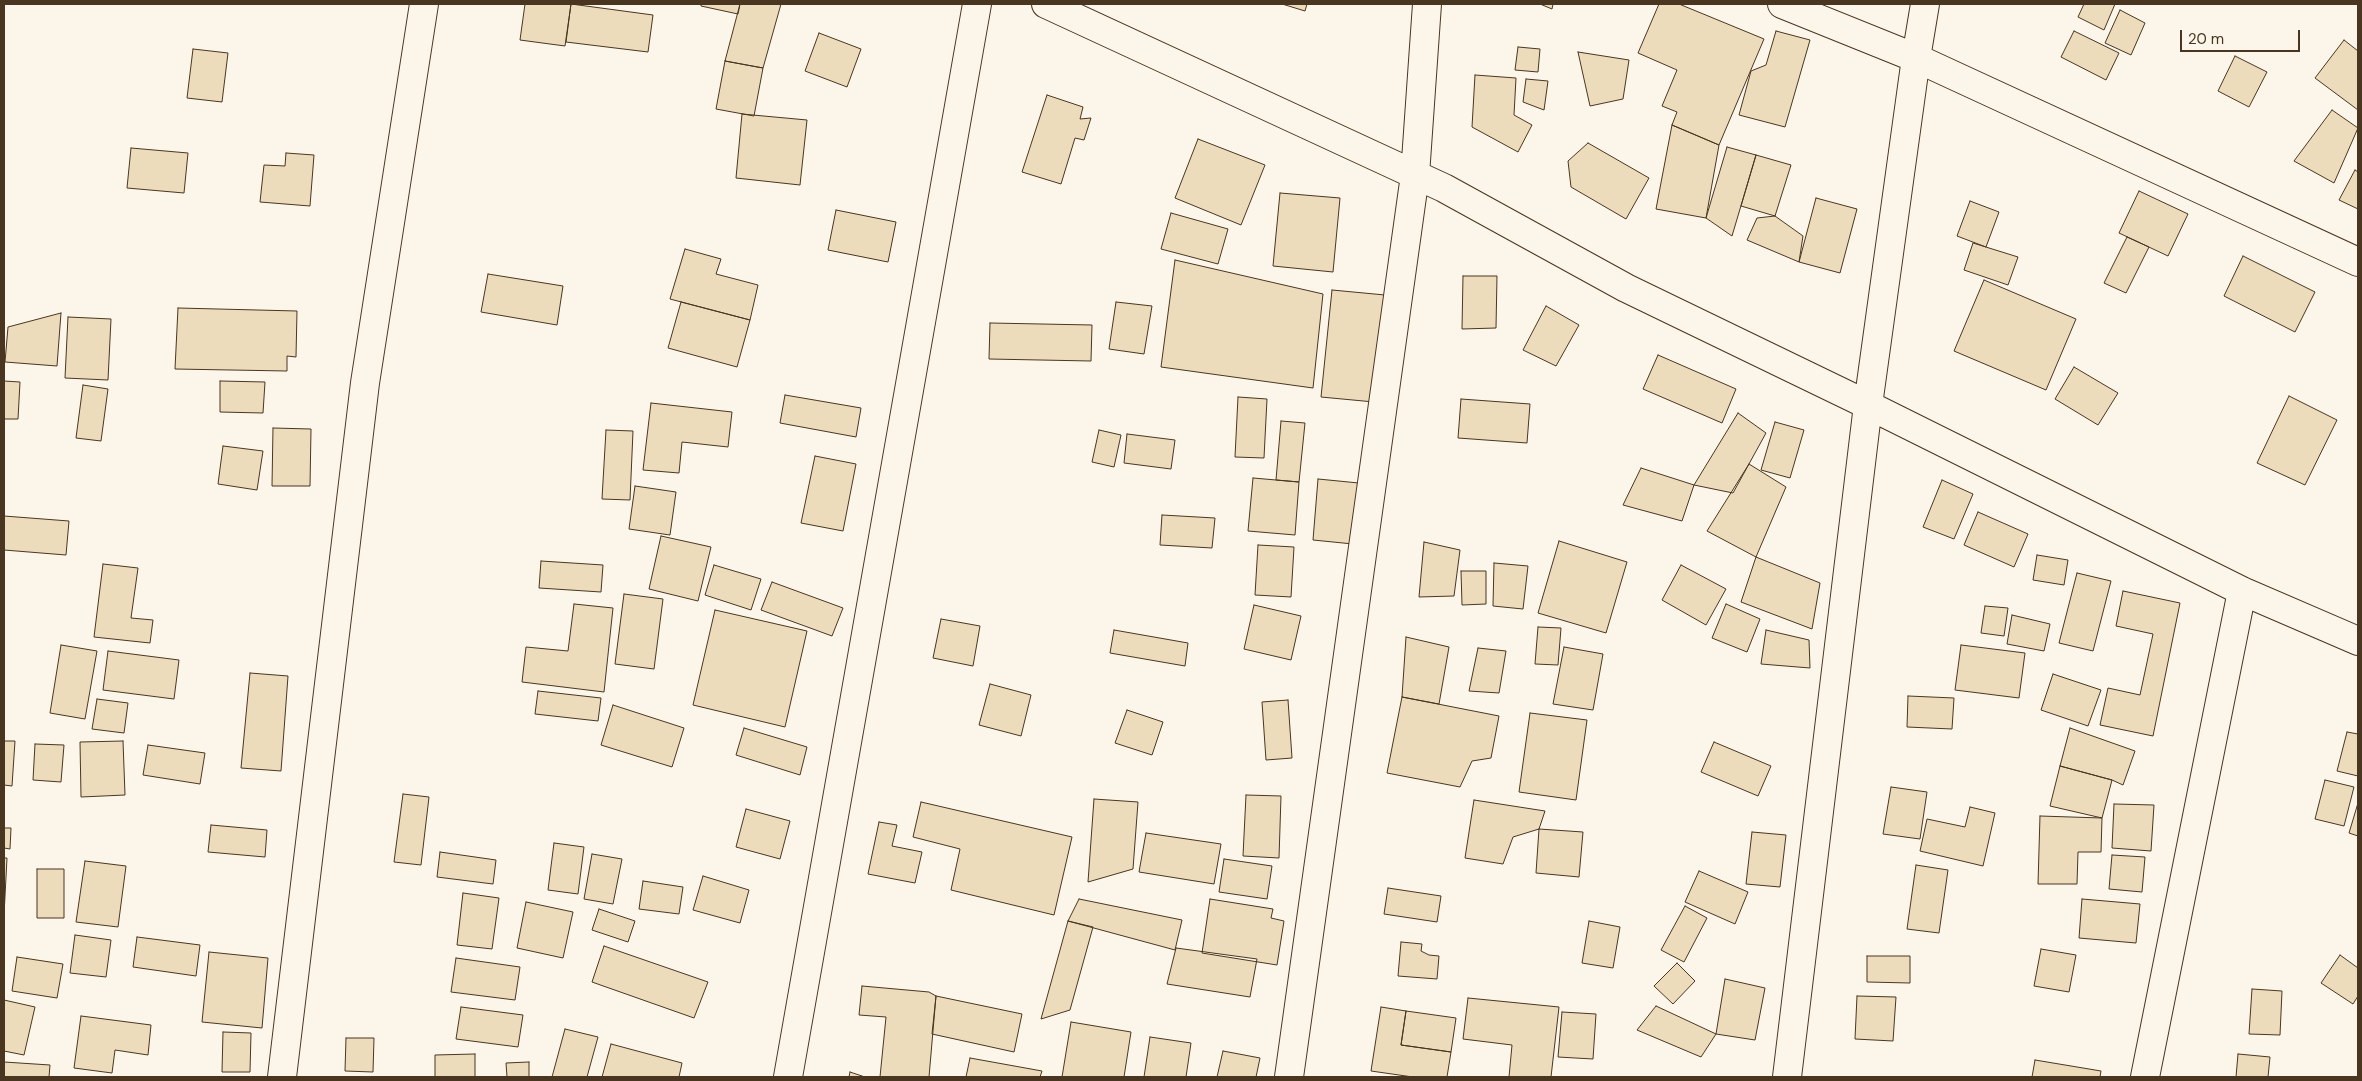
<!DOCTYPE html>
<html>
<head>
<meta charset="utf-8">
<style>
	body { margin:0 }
	#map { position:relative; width:2362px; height:1081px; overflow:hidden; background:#fbf6e9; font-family:"DM Sans",sans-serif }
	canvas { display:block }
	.frame { position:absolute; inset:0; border:5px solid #4a3520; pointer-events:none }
	.scale { position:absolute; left:2180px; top:30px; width:120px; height:22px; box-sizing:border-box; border:2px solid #4a3520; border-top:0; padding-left:6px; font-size:15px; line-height:18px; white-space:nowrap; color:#4a3520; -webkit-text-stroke:4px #fbf6e9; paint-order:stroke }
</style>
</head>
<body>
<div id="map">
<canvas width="2362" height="1081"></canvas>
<div class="frame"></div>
<div class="scale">20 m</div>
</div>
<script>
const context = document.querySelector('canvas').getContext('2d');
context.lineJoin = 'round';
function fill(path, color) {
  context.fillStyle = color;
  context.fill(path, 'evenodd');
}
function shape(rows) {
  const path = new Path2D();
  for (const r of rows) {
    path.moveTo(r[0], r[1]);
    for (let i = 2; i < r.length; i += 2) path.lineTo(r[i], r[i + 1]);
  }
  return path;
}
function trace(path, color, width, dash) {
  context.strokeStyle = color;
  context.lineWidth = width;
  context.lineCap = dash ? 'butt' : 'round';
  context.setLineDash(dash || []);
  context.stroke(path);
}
const building = shape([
	[525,4,571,4,565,46,520,40,525,4],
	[571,4,653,15,648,52,566,42,571,4],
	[701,4,740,4,738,14,701,6,701,4],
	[740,4,781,4,763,68,725,61,740,4],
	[1282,4,1307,4,1305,11,1282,4],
	[1540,4,1553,4,1552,9,1540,4],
	[1659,4,1679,4,1764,39,1719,145,1672,125,1677,112,1662,106,1677,70,1638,53,1659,4],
	[2084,4,2115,4,2104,30,2078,17,2084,4],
	[2120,10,2145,23,2131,55,2105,43,2120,10],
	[1776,31,1810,40,1785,127,1739,115,1751,71,1766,65,1776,31],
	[2074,31,2119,53,2106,80,2061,57,2074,31],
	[819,33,861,49,847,87,805,71,819,33],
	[2344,40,2358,51,2358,110,2315,78,2344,40],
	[1518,47,1540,49,1538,72,1515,70,1518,47],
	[193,49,228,53,222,102,187,98,193,49],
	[1578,52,1629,60,1623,99,1590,106,1578,52],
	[2235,56,2267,72,2249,107,2218,91,2235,56],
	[725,61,763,68,754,116,716,109,725,61],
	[1475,75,1516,78,1514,115,1532,125,1518,152,1472,127,1475,75],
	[1526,79,1548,81,1544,110,1523,102,1526,79],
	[1047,95,1083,107,1080,119,1091,118,1084,140,1075,138,1061,184,1022,172,1047,95],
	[2332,110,2358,128,2334,183,2294,161,2332,110],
	[742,114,807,120,800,185,736,178,742,114],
	[1672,125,1719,145,1706,218,1656,209,1672,125],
	[1198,139,1265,165,1241,225,1175,198,1198,139],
	[1588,143,1649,178,1626,219,1571,187,1568,161,1588,143],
	[1727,147,1756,155,1732,236,1706,218,1727,147],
	[131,148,188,153,184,193,127,188,131,148],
	[286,153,314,155,310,206,260,202,264,165,285,166,286,153],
	[1756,155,1791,165,1775,216,1741,206,1756,155],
	[2355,170,2358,172,2358,209,2339,200,2355,170],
	[2139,191,2188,214,2168,256,2119,233,2139,191],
	[1280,193,1340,198,1333,272,1273,266,1280,193],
	[1816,198,1857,209,1840,273,1799,262,1816,198],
	[1970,201,1999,212,1986,247,1957,236,1970,201],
	[836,210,896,222,888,262,828,250,836,210],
	[1171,213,1228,229,1218,264,1161,249,1171,213],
	[1775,216,1803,236,1799,262,1747,240,1757,218,1775,216],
	[2127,237,2149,247,2126,293,2104,283,2127,237],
	[1973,243,2018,257,2008,285,1964,270,1973,243],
	[685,249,721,259,716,274,758,285,750,320,670,299,685,249],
	[2243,256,2315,292,2295,332,2224,296,2243,256],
	[1175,260,1323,294,1313,388,1161,367,1175,260],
	[488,274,563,286,557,325,481,312,488,274],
	[1463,276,1497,276,1496,328,1462,329,1463,276],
	[1984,280,2076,319,2046,390,1954,351,1984,280],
	[1332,290,1385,295,1374,402,1321,397,1332,290],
	[681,302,750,320,737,367,668,348,681,302],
	[1116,302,1152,306,1144,354,1109,349,1116,302],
	[1546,306,1579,325,1556,366,1523,350,1546,306],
	[178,308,297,311,296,357,287,356,287,371,175,369,178,308],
	[61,313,57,366,5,362,8,327,61,313],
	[68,317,111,319,108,380,65,378,68,317],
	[990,323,1092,325,1091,361,989,359,990,323],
	[1658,355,1736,389,1722,423,1643,389,1658,355],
	[2074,367,2118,393,2098,425,2055,399,2074,367],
	[4,381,20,382,18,419,4,419,4,381],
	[220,381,265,382,263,413,220,412,220,381],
	[83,385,108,389,101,441,76,438,83,385],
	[785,395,861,408,856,437,780,423,785,395],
	[2289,396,2337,420,2305,485,2257,463,2289,396],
	[1238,397,1267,399,1264,458,1235,457,1238,397],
	[1461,399,1530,404,1527,443,1458,438,1461,399],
	[651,403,732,412,728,447,682,442,679,473,643,470,651,403],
	[1738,413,1766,433,1733,493,1694,485,1738,413],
	[1281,421,1305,423,1299,482,1276,480,1281,421],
	[1775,422,1804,430,1790,478,1761,470,1775,422],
	[273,428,311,429,310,486,272,486,273,428],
	[606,430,633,431,630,500,602,499,606,430],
	[1099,430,1121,435,1114,467,1092,462,1099,430],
	[1127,434,1175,440,1171,469,1124,463,1127,434],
	[223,446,263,451,257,490,218,484,223,446],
	[815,456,856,464,843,531,801,523,815,456],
	[1749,464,1786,487,1756,557,1707,531,1749,464],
	[1641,468,1694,485,1682,521,1623,505,1641,468],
	[1253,478,1299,482,1295,535,1248,531,1253,478],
	[1318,479,1369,484,1363,545,1313,540,1318,479],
	[1942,480,1973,494,1954,539,1923,527,1942,480],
	[635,486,676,492,670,535,629,529,635,486],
	[1978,512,2028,534,2014,567,1964,545,1978,512],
	[1162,515,1215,518,1212,548,1160,545,1162,515],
	[4,516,69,521,66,555,4,550,4,516],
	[661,536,711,547,698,601,649,589,661,536],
	[1559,541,1627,562,1606,633,1538,613,1559,541],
	[1424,542,1460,550,1454,596,1419,597,1424,542],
	[1258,545,1294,547,1291,597,1255,595,1258,545],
	[2037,555,2068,560,2064,585,2033,580,2037,555],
	[1756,557,1820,583,1812,629,1741,602,1756,557],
	[541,561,603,565,601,592,539,588,541,561],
	[1494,563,1528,566,1523,609,1493,606,1494,563],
	[103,564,138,568,131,618,153,620,150,643,94,637,103,564],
	[714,565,761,579,751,610,705,595,714,565],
	[1681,565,1726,589,1706,625,1662,600,1681,565],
	[1461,571,1486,571,1486,604,1462,605,1461,571],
	[2077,573,2111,581,2093,651,2059,643,2077,573],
	[772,582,843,608,832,636,761,610,772,582],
	[2123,591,2180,603,2153,736,2100,725,2108,688,2140,695,2153,634,2116,626,2123,591],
	[624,594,663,599,654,669,615,664,624,594],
	[574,604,613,608,604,692,522,682,526,647,568,651,574,604],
	[1726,604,1760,619,1747,652,1712,638,1726,604],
	[1254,605,1301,616,1291,660,1244,649,1254,605],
	[1985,606,2008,608,2004,636,1981,633,1985,606],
	[715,610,807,631,785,727,693,705,715,610],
	[2012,615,2050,624,2044,651,2007,644,2012,615],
	[941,619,980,626,973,666,933,658,941,619],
	[1538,627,1561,628,1558,665,1535,664,1538,627],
	[1114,630,1188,643,1185,666,1110,653,1114,630],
	[1766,630,1809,640,1810,668,1761,664,1766,630],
	[1406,637,1449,647,1439,704,1402,697,1406,637],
	[61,645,97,651,85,719,50,713,61,645],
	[1961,645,2025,653,2019,698,1955,690,1961,645],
	[1564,647,1603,654,1593,710,1553,704,1564,647],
	[1478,648,1506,651,1499,693,1469,691,1478,648],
	[108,651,179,660,174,699,103,690,108,651],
	[250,673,288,676,281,771,241,768,250,673],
	[2053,674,2101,690,2088,726,2041,710,2053,674],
	[990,684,1031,695,1021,736,979,725,990,684],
	[538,691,601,698,598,721,535,714,538,691],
	[1908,696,1954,698,1952,729,1907,727,1908,696],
	[1402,697,1499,716,1491,758,1472,761,1460,787,1387,773,1402,697],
	[97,699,128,703,124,733,92,729,97,699],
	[1288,700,1292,758,1266,760,1262,702,1288,700],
	[613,705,684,728,672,767,601,745,613,705],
	[1127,710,1163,722,1152,755,1115,743,1127,710],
	[1530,713,1587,720,1576,800,1519,792,1530,713],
	[744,728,807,747,800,775,736,755,744,728],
	[2070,728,2135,751,2123,785,2112,780,2060,766,2070,728],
	[2347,732,2358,734,2358,776,2337,771,2347,732],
	[4,741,15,741,12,786,4,785,4,741],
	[123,741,125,795,81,797,80,742,123,741],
	[1714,742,1771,766,1758,796,1701,772,1714,742],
	[35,744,64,745,61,782,33,780,35,744],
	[148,745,205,753,200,784,143,775,148,745],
	[2060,766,2112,780,2102,818,2050,806,2060,766],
	[2325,780,2354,787,2344,826,2315,819,2325,780],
	[1891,787,1927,792,1920,839,1883,834,1891,787],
	[403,794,429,797,421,865,394,862,403,794],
	[1246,795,1281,796,1279,858,1243,856,1246,795],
	[1094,799,1138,802,1133,869,1088,882,1094,799],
	[1474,800,1545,811,1539,829,1513,837,1503,864,1465,858,1474,800],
	[921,802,1072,837,1054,915,951,890,960,849,913,837,921,802],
	[2358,803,2358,836,2349,833,2358,803],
	[2114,804,2154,805,2151,851,2112,848,2114,804],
	[1970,807,1995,813,1983,866,1920,851,1927,819,1965,827,1970,807],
	[746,809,790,821,780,859,736,847,746,809],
	[2040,816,2102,818,2101,852,2078,852,2077,884,2038,884,2040,816],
	[879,822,897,825,892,846,922,852,915,883,868,874,879,822],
	[211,825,267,830,265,857,208,852,211,825],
	[4,828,11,828,10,849,4,848,4,828],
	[1539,829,1583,832,1579,877,1536,873,1539,829],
	[1752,832,1786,835,1780,887,1746,884,1752,832],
	[1146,833,1221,844,1214,884,1139,872,1146,833],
	[554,843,584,847,578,894,548,890,554,843],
	[440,852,496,860,493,884,437,877,440,852],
	[592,854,622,859,613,904,584,899,592,854],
	[2112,855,2145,857,2142,892,2109,889,2112,855],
	[4,858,7,858,4,915,4,858],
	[1224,859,1272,866,1267,899,1219,892,1224,859],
	[85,861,126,866,118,927,76,922,85,861],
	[1916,865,1948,870,1939,933,1907,929,1916,865],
	[37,869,64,869,64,918,37,918,37,869],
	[1699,871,1748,892,1735,924,1685,902,1699,871],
	[703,876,749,890,740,923,693,910,703,876],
	[643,881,683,887,679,914,639,909,643,881],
	[1388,888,1441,896,1437,922,1384,914,1388,888],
	[463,893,499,898,492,949,457,945,463,893],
	[1079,899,1182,920,1175,950,1068,921,1079,899],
	[1210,899,1273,909,1271,918,1284,921,1277,965,1202,953,1210,899],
	[2082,899,2140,904,2136,943,2079,938,2082,899],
	[526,902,573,912,563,958,517,948,526,902],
	[1685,906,1707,918,1684,962,1661,950,1685,906],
	[599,909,635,921,628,942,592,930,599,909],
	[1068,921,1093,927,1070,1010,1041,1019,1068,921],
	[1589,921,1620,927,1613,968,1582,963,1589,921],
	[75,935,111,940,106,977,70,973,75,935],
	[137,937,200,945,196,976,133,967,137,937],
	[1401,942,1422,944,1421,951,1429,955,1439,956,1437,979,1398,976,1401,942],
	[604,946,708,982,694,1018,592,982,604,946],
	[1176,948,1257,959,1250,997,1167,984,1176,948],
	[2041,949,2076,955,2069,992,2034,986,2041,949],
	[209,952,268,958,262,1028,202,1022,209,952],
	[2340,955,2358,968,2358,996,2353,1004,2321,983,2340,955],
	[1867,956,1910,956,1910,983,1867,982,1867,956],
	[17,957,63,964,57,998,12,991,17,957],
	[456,958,520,967,515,1000,451,992,456,958],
	[1677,963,1695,981,1673,1004,1654,986,1677,963],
	[1725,979,1765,988,1755,1040,1716,1034,1725,979],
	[862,986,929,992,936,996,929,1077,880,1077,886,1017,859,1015,862,986],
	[2252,989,2282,991,2280,1035,2249,1034,2252,989],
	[936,996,1022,1014,1014,1052,932,1034,936,996],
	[1857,996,1896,997,1893,1041,1855,1039,1857,996],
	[1468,998,1559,1007,1551,1077,1509,1077,1512,1045,1463,1039,1468,998],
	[4,1000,35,1007,24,1055,4,1051,4,1000],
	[1656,1006,1716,1034,1701,1057,1637,1030,1656,1006],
	[461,1007,523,1015,518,1047,456,1039,461,1007],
	[1381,1007,1406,1011,1401,1045,1451,1052,1447,1077,1413,1077,1371,1071,1381,1007],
	[1406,1011,1456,1018,1451,1052,1401,1045,1406,1011],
	[1562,1012,1596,1014,1593,1059,1558,1057,1562,1012],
	[81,1016,151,1025,148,1055,115,1050,112,1073,74,1068,81,1016],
	[1071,1022,1131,1032,1124,1077,1062,1077,1071,1022],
	[565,1029,598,1037,587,1077,552,1077,565,1029],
	[223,1032,251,1033,250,1072,222,1072,223,1032],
	[1150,1037,1191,1043,1186,1077,1144,1077,1150,1037],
	[346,1038,374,1038,373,1072,345,1071,346,1038],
	[611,1044,682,1063,679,1077,602,1077,611,1044],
	[1223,1051,1260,1058,1256,1077,1217,1077,1223,1051],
	[475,1054,475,1077,435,1077,435,1055,475,1054],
	[2238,1054,2270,1057,2268,1077,2236,1077,2238,1054],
	[970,1058,1042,1071,1040,1077,966,1077,970,1058],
	[2035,1060,2101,1071,2100,1077,2032,1077,2035,1060],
	[4,1062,50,1065,49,1077,4,1077,4,1062],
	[529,1062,529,1077,507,1077,506,1063,529,1062],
	[850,1072,865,1077,849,1077,850,1072]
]);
const minor = shape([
	[1046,4,1444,188,1626,288,1868,405,2242,591,2358,641],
	[1782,4,1916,58,2358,262],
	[282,1077,365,383,424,4],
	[788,1077,977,4],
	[1289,1077,1415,175,1427,4],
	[1787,1077,1868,405,1916,58,1925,4],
	[2145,1077,2242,591]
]);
fill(building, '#ecdcbc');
trace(building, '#4a3520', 1);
trace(minor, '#4a3520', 30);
trace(minor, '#fbf6e9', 28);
</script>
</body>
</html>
